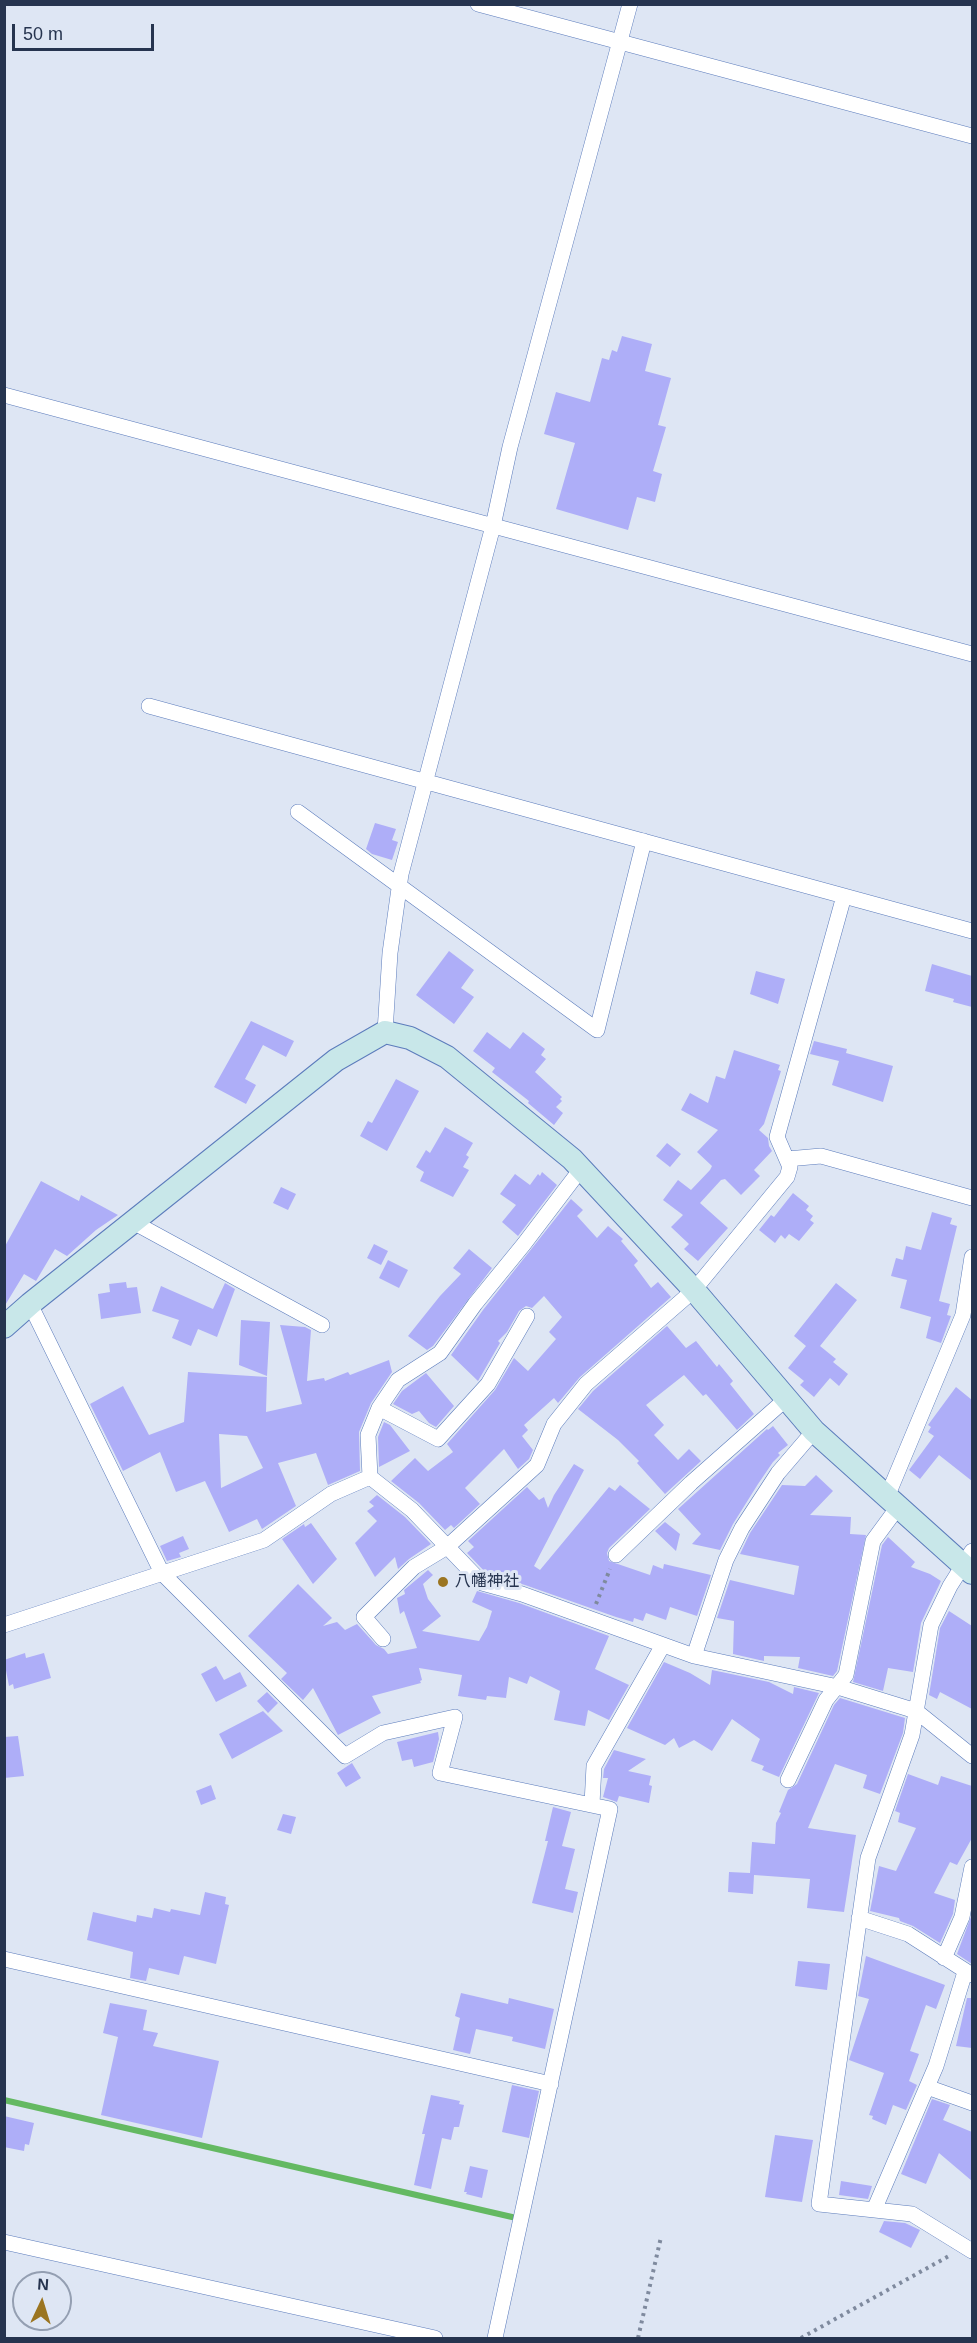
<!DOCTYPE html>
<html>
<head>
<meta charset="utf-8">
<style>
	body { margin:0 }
	#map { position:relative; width:977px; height:2343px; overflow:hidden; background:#dee6f4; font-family:Helvetica,sans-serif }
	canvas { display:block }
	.frame { position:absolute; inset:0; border:6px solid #26344f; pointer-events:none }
	.north { position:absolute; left:12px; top:2271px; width:60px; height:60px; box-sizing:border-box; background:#dee6f4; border:2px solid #949fb2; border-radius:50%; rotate:4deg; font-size:16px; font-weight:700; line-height:24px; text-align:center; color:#26344f }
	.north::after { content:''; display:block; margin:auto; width:21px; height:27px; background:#9b7521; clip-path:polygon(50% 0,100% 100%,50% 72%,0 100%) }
	.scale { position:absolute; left:12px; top:24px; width:142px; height:27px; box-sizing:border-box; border:3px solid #26344f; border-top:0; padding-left:8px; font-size:18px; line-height:21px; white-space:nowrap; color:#26344f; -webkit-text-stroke:4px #dee6f4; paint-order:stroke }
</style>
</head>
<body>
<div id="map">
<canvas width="977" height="2343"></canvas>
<div class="frame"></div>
<div class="north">N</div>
<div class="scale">50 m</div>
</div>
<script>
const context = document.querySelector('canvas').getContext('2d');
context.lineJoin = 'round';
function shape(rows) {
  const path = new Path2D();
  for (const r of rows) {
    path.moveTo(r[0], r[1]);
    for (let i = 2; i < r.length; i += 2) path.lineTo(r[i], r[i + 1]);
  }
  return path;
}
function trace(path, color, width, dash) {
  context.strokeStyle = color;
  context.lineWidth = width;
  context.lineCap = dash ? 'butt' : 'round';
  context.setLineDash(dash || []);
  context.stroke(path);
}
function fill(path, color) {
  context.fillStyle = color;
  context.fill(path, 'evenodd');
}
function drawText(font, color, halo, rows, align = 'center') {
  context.font = font + ' Helvetica,"Noto Sans JP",sans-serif';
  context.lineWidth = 6;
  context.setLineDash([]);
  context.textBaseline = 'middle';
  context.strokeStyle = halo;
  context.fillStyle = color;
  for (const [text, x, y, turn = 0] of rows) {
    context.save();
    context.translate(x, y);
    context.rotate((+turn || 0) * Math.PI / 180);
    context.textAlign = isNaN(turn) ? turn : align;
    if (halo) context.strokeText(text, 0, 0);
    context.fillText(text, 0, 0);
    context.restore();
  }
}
const stream = shape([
	[4,2100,512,2217]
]);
const building = shape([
	[622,336,652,344,645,371,671,378,658,425,666,427,653,471,662,474,655,502,637,497,628,530,556,509,575,443,544,434,556,392,590,402,602,358,609,360,612,350,617,352],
	[375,823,396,829,392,840,398,842,392,860,372,854,366,849],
	[449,951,474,970,461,988,474,997,454,1024,416,995],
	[932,964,972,976,972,1007,953,1002,954,999,925,991],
	[756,971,785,979,778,1004,750,994],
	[251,1021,294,1041,286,1057,263,1045,245,1079,256,1085,246,1104,214,1087],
	[487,1032,510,1049,523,1032,545,1049,541,1055,546,1059,535,1072,562,1097,560,1099,562,1101,556,1107,563,1113,554,1125,528,1103,529,1101,492,1072,495,1068,473,1051],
	[814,1041,847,1049,846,1053,893,1066,883,1102,832,1085,839,1061,810,1054],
	[734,1050,780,1065,778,1070,781,1071,764,1124,759,1130,768,1138,769,1146,772,1151,754,1170,760,1176,741,1195,725,1179,721,1180,700,1203,728,1228,698,1261,684,1249,689,1244,671,1227,683,1215,663,1200,678,1180,691,1190,710,1170,712,1166,697,1152,718,1130,681,1110,690,1093,708,1103,716,1076,725,1079],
	[396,1079,419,1091,387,1151,360,1136,368,1121,372,1123],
	[445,1127,473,1143,466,1155,469,1157,463,1167,469,1170,453,1197,420,1181,424,1172,416,1167,426,1150,430,1153],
	[667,1143,681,1154,670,1167,656,1156],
	[542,1172,557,1185,518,1236,502,1222,516,1205,500,1194,515,1174,530,1185,538,1174,540,1176],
	[41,1181,79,1201,81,1195,118,1215,96,1230,67,1256,55,1249,36,1281,24,1274,4,1307,4,1248],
	[281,1187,296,1194,288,1210,273,1203],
	[793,1193,809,1206,806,1210,813,1216,810,1220,814,1223,799,1241,789,1234,785,1239,781,1235,775,1243,759,1230,771,1215,774,1217],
	[571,1199,583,1210,577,1216,597,1238,608,1226,623,1239,621,1241,638,1261,634,1265,651,1288,658,1282,671,1297,580,1377,558,1403,554,1398,524,1425,528,1430,522,1436,533,1450,529,1459,518,1469,504,1449,465,1488,480,1504,454,1528,451,1525,445,1530,419,1503,391,1481,415,1458,428,1471,453,1452,447,1444,495,1390,514,1358,528,1371,556,1339,549,1332,562,1317,544,1296,532,1308,526,1306,519,1311,507,1332,498,1341,500,1343,478,1381,451,1355,483,1310],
	[932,1212,952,1218,950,1224,957,1226,939,1301,950,1304,947,1315,951,1316,941,1343,926,1338,931,1317,900,1308,907,1280,891,1276,896,1258,903,1260,906,1246,921,1250],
	[374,1244,388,1251,381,1265,367,1258],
	[469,1249,492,1268,433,1346,427,1350,408,1336,440,1296,461,1274,453,1268],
	[388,1260,408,1270,399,1288,379,1278],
	[126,1282,127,1288,137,1287,141,1313,101,1319,98,1294,110,1292,109,1284],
	[225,1283,235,1289,217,1337,198,1329,191,1346,172,1338,179,1320,152,1311,161,1286,213,1309],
	[836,1283,857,1300,820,1346,836,1359,833,1362,848,1374,839,1386,830,1378,814,1397,800,1385,804,1381,788,1368,806,1346,794,1336],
	[241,1320,270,1322,267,1376,239,1365],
	[280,1325,305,1327,311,1330,307,1381,324,1378,325,1381,348,1372,350,1375,389,1360,392,1372,371,1403,359,1432,360,1471,328,1485,316,1453,278,1463,296,1506,262,1529,257,1519,229,1532,205,1481,176,1492,160,1452,123,1471,90,1404,123,1386,149,1435,184,1422,188,1372,267,1377,266,1412,302,1404],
	[219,1434,247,1436,263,1468,221,1488],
	[667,1326,686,1348,696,1341,717,1367,719,1364,733,1381,730,1384,754,1414,737,1430,706,1394,703,1396,684,1375,646,1405,664,1425,654,1435,678,1460,689,1449,701,1461,665,1494,637,1463,639,1461,618,1440,578,1409,593,1391],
	[426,1373,454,1406,436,1427,429,1423,419,1411,412,1414,393,1404,402,1391],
	[956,1387,972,1400,972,1481,939,1455,920,1479,909,1470,934,1436,928,1432,931,1427,928,1425],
	[384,1422,390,1425,410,1451,379,1467,378,1437],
	[773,1426,788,1445,778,1453,780,1455,773,1462,758,1484,733,1524,720,1550,692,1544,701,1534,678,1509,767,1429,768,1430],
	[574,1464,584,1470,534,1566,540,1570,609,1487,615,1491,620,1485,650,1509,609,1548,607,1553,609,1561,650,1575,653,1565,663,1569,664,1564,711,1575,697,1616,670,1607,666,1620,646,1613,643,1621,634,1618,633,1622,616,1617,525,1585,487,1574,467,1553,474,1547,468,1541,527,1487,539,1500,544,1497,548,1508,554,1495],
	[816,1475,833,1491,810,1515,851,1517,850,1534,866,1535,837,1671,833,1676,798,1668,800,1657,764,1656,764,1661,733,1654,734,1621,717,1618,730,1580,794,1595,799,1566,740,1554,750,1533,782,1485,805,1486],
	[377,1495,405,1517,431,1544,409,1559,398,1569,395,1557,375,1577,355,1543,377,1521,367,1511,374,1506,369,1502],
	[665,1522,680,1534,676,1551,655,1531],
	[311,1523,337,1559,313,1584,282,1539,304,1524,305,1527],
	[183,1536,189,1549,179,1553,181,1557,167,1561,160,1546],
	[888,1537,915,1562,911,1567,930,1574,941,1581,921,1623,913,1672,888,1668,883,1691,853,1682,882,1545],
	[428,1570,433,1575,423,1584,428,1599,441,1616,422,1631,479,1641,487,1627,492,1611,472,1602,477,1591,519,1603,609,1636,595,1669,629,1685,609,1720,588,1710,585,1726,554,1720,560,1691,530,1676,527,1684,509,1677,506,1698,487,1696,486,1700,458,1696,462,1675,419,1668,422,1680,420,1681,421,1683,372,1696,381,1713,338,1735,313,1688,303,1700,281,1679,287,1673,248,1636,298,1584,332,1618,323,1626,337,1622,345,1630,357,1624,376,1645,384,1649,388,1654,417,1648,404,1611,400,1614,397,1598,405,1594,404,1590],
	[949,1611,972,1626,972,1709,940,1692,937,1699,929,1695,940,1628],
	[25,1653,26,1658,44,1653,51,1678,14,1689,13,1684,9,1686,4,1660],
	[664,1662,690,1673,710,1685,712,1670,769,1682,793,1694,794,1687,819,1693,779,1777,762,1770,764,1766,751,1761,760,1739,732,1719,712,1751,694,1740,679,1748,674,1738,665,1745,627,1728],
	[216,1666,224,1680,240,1672,247,1686,216,1702,201,1674],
	[267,1692,278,1703,268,1713,257,1701],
	[840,1698,905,1718,903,1733,880,1794,863,1788,867,1775,835,1764,808,1828,856,1835,844,1912,807,1908,810,1879,754,1875,753,1894,728,1892,729,1872,750,1873,752,1842,775,1844,776,1823,781,1813,779,1812,788,1790,797,1784,834,1705],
	[263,1711,283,1731,232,1759,219,1734],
	[438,1732,439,1739,433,1762,414,1767,412,1759,402,1761,397,1742],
	[18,1736,24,1776,4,1778,4,1737],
	[614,1750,646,1759,628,1771,651,1776,649,1785,652,1786,649,1803,619,1796,617,1802,603,1797,608,1778,603,1778,604,1769],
	[352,1763,361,1778,346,1787,337,1773],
	[908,1774,938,1785,941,1776,972,1786,972,1838,957,1865,950,1862,934,1893,955,1900,953,1914,940,1943,913,1926,900,1921,899,1918,870,1911,879,1866,896,1871,916,1828,898,1822,900,1813,895,1811],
	[211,1785,216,1799,201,1805,196,1791],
	[553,1807,571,1812,562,1846,575,1849,565,1889,578,1892,573,1913,532,1903,548,1841,545,1841],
	[283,1814,296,1817,291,1834,277,1830],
	[205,1892,226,1897,225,1904,229,1905,216,1964,184,1956,179,1975,149,1968,146,1981,130,1978,133,1952,87,1940,93,1912,136,1922,137,1915,152,1918,154,1908,170,1912,171,1909,200,1915],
	[972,1914,972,1964,957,1954],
	[866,1956,945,1985,936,2009,926,2005,910,2051,919,2054,909,2081,917,2085,906,2110,893,2105,886,2125,872,2119,873,2116,869,2115,884,2073,849,2060,869,1999,858,1996],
	[798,1961,830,1964,827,1990,795,1986],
	[461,1993,508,2004,509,1998,554,2009,545,2049,512,2041,513,2037,476,2029,470,2054,453,2050,460,2018,455,2016],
	[967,1998,972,1998,972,2048,956,2046],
	[110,2003,147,2010,143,2030,158,2033,153,2046,219,2061,202,2138,101,2115,118,2037,103,2033],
	[512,2085,539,2091,529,2138,502,2132],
	[431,2095,460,2101,459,2104,464,2105,459,2127,454,2127,451,2140,442,2138,431,2189,414,2185,425,2134,422,2134],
	[932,2099,950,2105,943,2120,972,2132,972,2181,939,2153,926,2184,901,2174],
	[4,2116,34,2123,29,2145,25,2144,24,2151,4,2147],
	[775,2135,813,2140,802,2202,765,2197],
	[470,2166,488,2170,482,2198,466,2194,467,2192,464,2192],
	[841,2181,872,2186,868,2199,839,2195],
	[884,2221,905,2223,920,2230,911,2248,879,2232]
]);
const path = shape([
	[596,1604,610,1569],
	[638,2338,661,2237],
	[801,2338,949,2256]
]);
const street = shape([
	[478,4,972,136],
	[4,395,972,654],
	[149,706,972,931],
	[298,812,597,1030,644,841],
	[385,1032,390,953,401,874,493,526,510,447,630,4],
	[787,1159,821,1156,972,1198],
	[133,1222,322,1325],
	[30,1304,162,1573,345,1756,383,1733,455,1717,440,1773,610,1809,495,2338],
	[379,1408,438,1439,488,1384,527,1316],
	[370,1477,368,1435,379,1408,398,1380,440,1353,475,1304,524,1244,581,1169],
	[887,1497,963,1315,972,1257],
	[972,1551,950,1586,931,1625,912,1735,868,1858,819,2204,912,2214,972,2251],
	[616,1555,691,1483,786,1399],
	[4,1625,264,1540,331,1494,370,1477,412,1510,482,1583,522,1594,694,1656,838,1687,916,1711,972,1756],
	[383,1639,364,1617,414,1567,447,1547,537,1465,554,1424,586,1384,694,1290,787,1177,790,1167,777,1137,844,896],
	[694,1656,726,1560,742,1528,778,1473,814,1431],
	[788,1780,826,1700,846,1675,873,1541,898,1507],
	[592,1804,594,1766,663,1645],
	[859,1918,908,1934,972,1975],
	[944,1958,962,1917,972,1867],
	[4,1959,551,2084],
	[927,2087,972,2103],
	[874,2210,936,2066,965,1972],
	[4,2242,435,2338]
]);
const secondary = shape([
	[4,1327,30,1304,336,1060,385,1032,410,1038,447,1057,572,1159,694,1290,814,1431,972,1573]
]);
const markers = [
	[443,1582,6,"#9b7521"]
];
const poiNames = [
	["八幡神社",455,1582]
];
trace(stream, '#64b962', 6);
fill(building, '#aeaef8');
trace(street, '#5c7cbc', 16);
trace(secondary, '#5c7cbc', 24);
trace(path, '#7f8a9e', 4, [3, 4.5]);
trace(street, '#fff', 15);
trace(secondary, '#c8e7e9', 22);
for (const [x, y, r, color] of markers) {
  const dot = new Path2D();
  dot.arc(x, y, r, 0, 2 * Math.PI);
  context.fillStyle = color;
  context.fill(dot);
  trace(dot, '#dee6f4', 2);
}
drawText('16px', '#26344f', '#dee6f4', poiNames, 'left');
</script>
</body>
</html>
